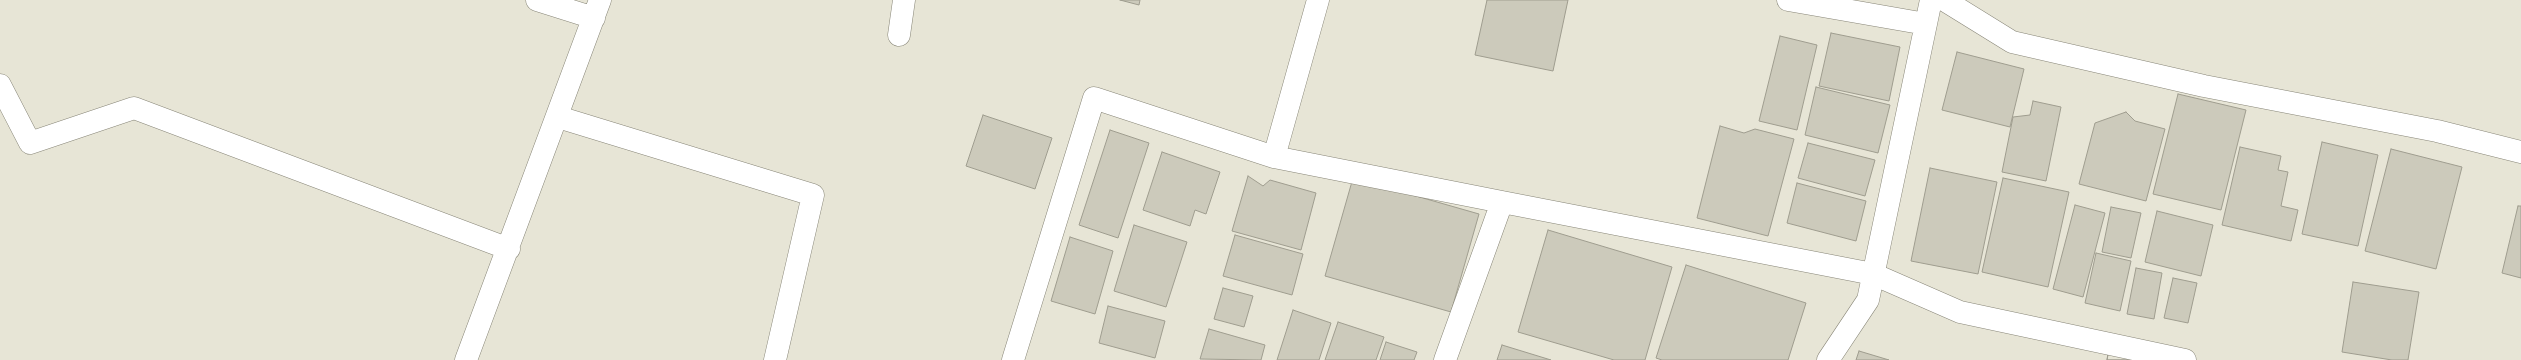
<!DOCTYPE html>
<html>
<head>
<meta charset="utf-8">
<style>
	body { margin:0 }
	canvas { display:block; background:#e7e5d6 }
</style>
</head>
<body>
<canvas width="2521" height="360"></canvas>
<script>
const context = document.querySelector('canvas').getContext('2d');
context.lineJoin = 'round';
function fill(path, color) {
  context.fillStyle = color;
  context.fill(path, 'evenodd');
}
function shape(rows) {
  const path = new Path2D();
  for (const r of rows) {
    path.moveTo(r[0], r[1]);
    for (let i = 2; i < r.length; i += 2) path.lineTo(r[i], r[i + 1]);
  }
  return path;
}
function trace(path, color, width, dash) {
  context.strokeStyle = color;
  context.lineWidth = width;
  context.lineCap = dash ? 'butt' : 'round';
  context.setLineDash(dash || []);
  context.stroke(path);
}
const building = shape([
	[1120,0,1140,0,1139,5,1120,0],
	[1487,0,1568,0,1553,71,1475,55,1487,0],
	[1831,33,1900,47,1889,101,1819,86,1831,33],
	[1780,36,1817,45,1797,130,1759,121,1780,36],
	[1957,52,2024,69,2010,127,1942,110,1957,52],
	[1816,87,1890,105,1878,153,1805,135,1816,87],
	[2178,94,2246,110,2221,210,2153,194,2178,94],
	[2033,101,2061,107,2046,181,2002,172,2013,117,2030,115,2033,101],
	[2126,112,2135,121,2165,129,2146,201,2079,184,2095,123,2126,112],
	[983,115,1052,138,1035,189,966,166,983,115],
	[1720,126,1744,133,1755,129,1794,139,1768,236,1697,218,1720,126],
	[1110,130,1149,143,1118,238,1079,225,1110,130],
	[2322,142,2378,155,2358,246,2302,234,2322,142],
	[1808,143,1875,160,1865,196,1798,178,1808,143],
	[2240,147,2281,156,2278,170,2288,172,2281,206,2298,210,2291,241,2222,225,2240,147],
	[2391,149,2462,167,2436,269,2365,251,2391,149],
	[1162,152,1220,172,1206,214,1195,210,1190,226,1143,210,1162,152],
	[1930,168,1997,182,1978,274,1911,261,1930,168],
	[1248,176,1263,186,1270,180,1316,193,1301,250,1232,231,1248,176],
	[1353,178,1479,214,1451,312,1325,276,1353,178],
	[2003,178,2069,192,2048,287,1982,272,2003,178],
	[1797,183,1866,201,1856,241,1787,223,1797,183],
	[2075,205,2105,213,2083,297,2053,289,2075,205],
	[2518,206,2521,206,2521,278,2502,273,2518,206],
	[2111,207,2141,213,2131,258,2102,252,2111,207],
	[2157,211,2213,225,2201,276,2145,262,2157,211],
	[1134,225,1187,242,1166,307,1114,291,1134,225],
	[1548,230,1672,267,1645,360,1614,360,1518,332,1548,230],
	[1235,235,1303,254,1292,295,1223,276,1235,235],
	[1070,237,1113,251,1095,314,1051,301,1070,237],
	[2096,253,2131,261,2120,311,2085,303,2096,253],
	[1686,265,1806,303,1788,360,1662,360,1656,358,1686,265],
	[2136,268,2162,273,2154,319,2127,314,2136,268],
	[2173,278,2197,283,2188,323,2164,318,2173,278],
	[2353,282,2419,292,2408,360,2392,360,2342,352,2353,282],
	[1223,288,1253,296,1244,327,1214,319,1223,288],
	[1108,306,1165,321,1155,358,1099,343,1108,306],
	[1293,310,1331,323,1319,360,1277,360,1293,310],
	[1338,322,1384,337,1376,360,1325,360,1338,322],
	[1209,329,1265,345,1261,360,1200,359,1209,329],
	[1386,342,1417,352,1414,360,1380,360,1386,342],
	[1502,345,1551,360,1497,360,1502,345],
	[1859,351,1889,360,1856,360,1859,351],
	[2108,354,2137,360,2107,360,2108,354],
	[2108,354,2137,360,2107,360,2108,354]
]);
const minor = shape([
	[537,0,594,18],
	[1788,0,1926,24],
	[1944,0,2012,42,2204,86,2437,131,2521,152],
	[899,35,904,0],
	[0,85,30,143,134,108,509,249],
	[558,117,813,195,775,360],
	[1274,157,1502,202],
	[466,360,600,0],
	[1013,360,1094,98,1274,157,1318,0],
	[1445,360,1502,202,1873,274,1960,312,2185,360],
	[1828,360,1868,300,1931,0]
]);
fill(building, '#cccabb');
trace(building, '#9f9d8f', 1);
trace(minor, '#888678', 23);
trace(minor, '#fff', 22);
</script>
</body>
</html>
